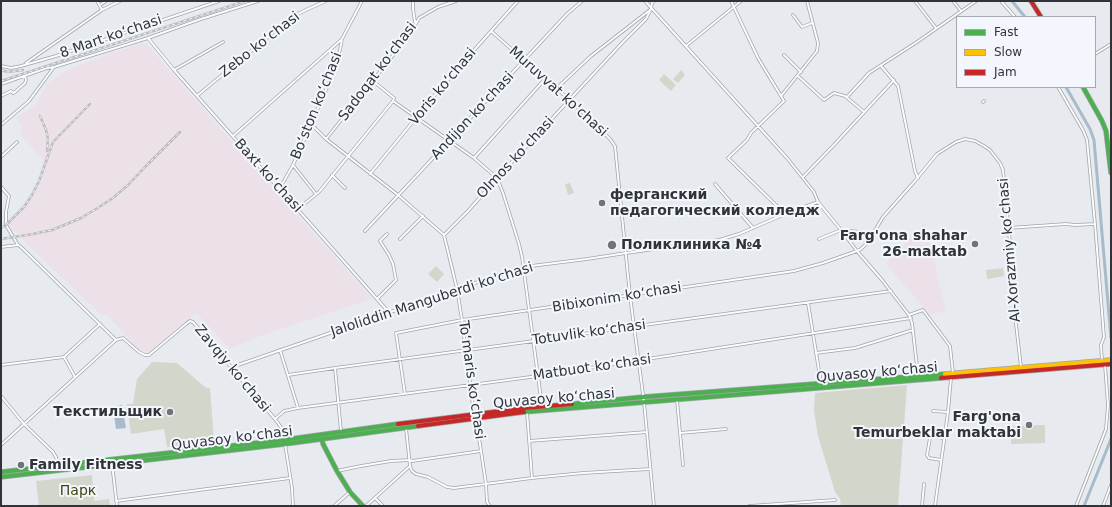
<!DOCTYPE html>
<html>
<head>
<meta charset="utf-8">
<style>
	body { margin:0 }
	#map { position:relative; width:1112px; height:507px; overflow:hidden; background:#e7ebf0; font-family:"DejaVu Sans",sans-serif }
	canvas { display:block }
	.frame { position:absolute; inset:0; border:2px solid #303337; pointer-events:none }
	.legend { position:absolute; left:956px; top:16px; width:140px; height:72px; box-sizing:border-box; background:#f3f7fd; border:1px solid #a5a9ae; margin:0; padding:5px 7px; list-style:none; font-size:12px; color:#303337 }
	.legend li { display:flex; align-items:center; gap:8px; height:20px }
	.legend b { width:20px; border:1px solid #a5a9ae }
</style>
</head>
<body>
<div id="map">
<canvas width="1112" height="507"></canvas>
<div class="frame"></div>
<ul class="legend">
<li><b style="height:5px;background:#4caf50"></b>Fast</li>
<li><b style="height:5px;background:#ffc107"></b>Slow</li>
<li><b style="height:5px;background:#c62828"></b>Jam</li>
</ul>
</div>
<script>
const context = document.querySelector('canvas').getContext('2d');
context.lineJoin = 'round';
function fill(path, color) {
  context.fillStyle = color;
  context.fill(path, 'evenodd');
}
function shape(rows) {
  const path = new Path2D();
  for (const r of rows) {
    path.moveTo(r[0], r[1]);
    for (let i = 2; i < r.length; i += 2) path.lineTo(r[i], r[i + 1]);
  }
  return path;
}
function trace(path, color, width, dash) {
  context.strokeStyle = color;
  context.lineWidth = width;
  context.lineCap = dash ? 'butt' : 'round';
  context.setLineDash(dash || []);
  context.stroke(path);
}
function drawText(font, color, halo, rows, align = 'center') {
  context.font = font + ' "DejaVu Sans",sans-serif';
  context.lineWidth = 4;
  context.setLineDash([]);
  context.textBaseline = 'middle';
  context.strokeStyle = halo;
  context.fillStyle = color;
  for (const [text, x, y, turn = 0] of rows) {
    context.save();
    context.translate(x, y);
    context.rotate((+turn || 0) * Math.PI / 180);
    context.textAlign = isNaN(turn) ? turn : align;
    if (halo) context.strokeText(text, 0, 0);
    context.fillText(text, 0, 0);
    context.restore();
  }
}
const industrial = shape([
	[142,43,146,43,250,162,372,299,260,336,230,349,196,313,149,353,139,350,106,314,103,317,24,241,19,234,13,231,8,223,19,215,35,193,42,169,43,159,20,135,22,127,16,118,36,104,47,84,70,68],
	[925,223,946,311,930,315,886,264]
]);
const green = shape([
	[681,70,685,75,678,83,673,79],
	[664,74,676,85,671,91,659,80],
	[570,183,574,193,568,195,565,184],
	[436,266,444,274,437,282,428,274],
	[1003,268,1004,276,987,279,986,270],
	[152,362,177,363,206,388,210,388,214,442,167,447,164,429,131,434,127,404,133,404,137,379],
	[907,385,898,506,841,506,840,499,835,492,818,436,814,411,815,393],
	[1045,425,1045,443,1011,444,1011,426],
	[92,475,94,501,109,499,110,506,39,506,36,481]
]);
const water = shape([
	[122,405,126,428,116,429,113,407]
]);
const canal = shape([
	[1012,1,1025,17],
	[1066,87,1090,129,1094,140,1111,338],
	[1084,506,1111,439]
]);
const street = shape([
	[97,1,102,10],
	[413,1,413,9,415,22],
	[645,1,787,158,814,192,818,202,841,230,860,232,872,235],
	[731,1,758,58,784,101,751,133,747,140,728,158,785,214],
	[915,1,936,28],
	[953,1,961,11],
	[1001,1,1015,17],
	[100,5,106,1],
	[793,15,802,27,812,23],
	[491,31,545,79,570,100,610,139,615,146,630,296,644,402,654,506],
	[148,38,174,70,385,308,388,313],
	[686,46,741,1],
	[1095,54,1111,44],
	[784,55,801,72],
	[26,63,102,10,120,1],
	[1,66,11,68,21,66,56,56,219,1],
	[881,66,898,86,915,171,918,178],
	[174,70,223,42],
	[798,76,824,100,834,93,845,96,864,112],
	[373,81,394,98,393,101],
	[1,84,47,68,54,67,148,38,198,20,258,1],
	[1058,87,1083,130,1087,140,1095,224,1104,337,1101,345,1102,361],
	[556,89,591,56,650,10],
	[198,95,281,26,294,16,308,9,326,1],
	[1,96,11,91,13,93,15,92,25,83,26,80,25,76],
	[781,96,817,51,818,43,807,1],
	[847,97,869,73,917,42,976,1],
	[983,102,984,101],
	[311,124,326,139,398,195,444,235,457,289,462,320,474,414],
	[1,125,29,101,54,67],
	[233,136,341,40],
	[326,139,410,34,419,18,438,7,456,1],
	[1,157,17,142],
	[474,158,545,79],
	[293,165,316,194],
	[370,174,438,91,476,48,518,1],
	[332,175,345,188],
	[803,177,833,146,894,80],
	[715,184,753,228],
	[1,187,9,196,6,212,6,225,18,245],
	[280,188,293,165,311,124,328,85,340,50,342,39,362,1],
	[298,209,319,192,393,101,474,158,497,178,503,193,519,244,522,257,542,406],
	[1008,228,1066,224,1075,225,1095,224],
	[365,231,567,14,582,1],
	[444,235,468,211,497,178,623,42,646,19,651,9,652,3,654,1],
	[400,239,423,216],
	[819,239,841,230,857,251,882,280,909,315],
	[1,247,18,245,21,247,116,340],
	[377,299,396,280,393,264,389,255,380,241,387,234],
	[808,303,821,383],
	[280,350,298,408],
	[816,353,855,348,913,330],
	[64,357,75,377],
	[1,365,64,357,100,324],
	[232,367,457,289,523,267,587,259,626,253,719,240,739,234,785,214,818,202],
	[335,368,341,431],
	[288,375,335,368,534,341,644,325,891,291],
	[918,375,912,323,909,315,923,310,950,346,953,373],
	[405,394,396,333,462,320,794,271,823,263,857,251,861,249,868,242,883,217,914,182,937,154,956,142,965,139,975,141,984,146,990,150,1000,163,1003,170,1012,264,1014,307,1021,367],
	[1,396,24,424,53,452,56,457,58,466],
	[677,400,683,465],
	[933,411,948,412],
	[527,412,532,478],
	[476,418,486,484,487,502,490,506],
	[275,419,284,411,298,408,538,376,911,318],
	[406,428,410,466,412,471,416,474,428,477,447,487,454,488,532,478,583,473,650,469],
	[680,433,726,429],
	[529,441,647,432],
	[285,444,292,488,293,506],
	[1,445,116,340,123,338,139,352,145,355,149,355,186,324,190,321,193,322,275,419,283,430,284,435,283,440],
	[941,460,929,458,927,455,930,438,932,436,944,438],
	[112,464,117,506],
	[337,471,361,466,391,461,410,460,412,461,481,451],
	[375,498,383,506],
	[116,501,290,478],
	[334,506,350,492],
	[366,506,410,466],
	[749,506,835,500],
	[922,506,924,484],
	[935,506,948,412,951,378],
	[1076,506,1106,429,1108,405,1105,365],
	[1103,506,1111,485]
]);
const fast = shape([
	[1083,87,1102,121,1106,131,1111,173],
	[572,404,643,397,945,374],
	[524,412,941,378],
	[322,439,323,444,337,471,350,492,363,506],
	[1,472,283,440,398,424],
	[1,477,285,444,418,426]
]);
const slow = shape([
	[945,374,1111,360]
]);
const jam = shape([
	[1031,1,1041,17],
	[941,378,1111,364],
	[398,424,525,408,572,404],
	[418,426,524,412]
]);
const rail = shape([
	[1,70,8,72,23,70],
	[1,81,245,1],
	[40,116,46,130,48,139,47,151],
	[1,228,6,225,24,207,32,195,39,181,53,142,90,104],
	[1,239,33,234,52,230,81,218,96,209,113,198,128,185,146,166,180,132]
]);
const markers = [
	[602,203,4,"#707378"],
	[975,244,4,"#707378"],
	[612,245,5,"#707378"],
	[170,412,4,"#707378"],
	[1029,425,4,"#707378"],
	[21,465,4,"#707378"]
];
const streetNames = [
	["8 Mart koʻchasi",111,37,-19],
	["Zebo koʻchasi",260,45,-38],
	["Sadoqat koʻchasi",378,72,-53],
	["Voris koʻchasi",443,87,-50],
	["Muruvvat ko'chasi",558,92,42],
	["Boʻston koʻchasi",317,106,-68],
	["Andijon koʻchasi",473,116,-47],
	["Olmos koʻchasi",516,158,-47],
	["Baxt koʻchasi",268,176,48],
	["Al-Xorazmiy koʻchasi",1010,250,-95],
	["Bibixonim koʻchasi",617,298,-9],
	["Jaloliddin Manguberdi ko'chasi",432,300,-18],
	["Totuvlik koʻchasi",589,333,-8],
	["Matbuot koʻchasi",592,368,-8],
	["Zavqiy koʻchasi",232,369,50],
	["Quvasoy koʻchasi",877,373,-5],
	["Toʻmaris koʻchasi",471,380,82],
	["Quvasoy koʻchasi",554,399,-5],
	["Quvasoy koʻchasi",232,439,-7]
];
const poiNames = [
	["ферганский",610,195],
	["педагогический колледж",610,211],
	["Farg'ona shahar",967,236,"right"],
	["26-maktab",967,252,"right"],
	["Поликлиника №4",621,245],
	["Текстильщик",162,412,"right"],
	["Farg'ona",1021,417,"right"],
	["Temurbeklar maktabi",1021,433,"right"],
	["Family Fitness",29,465]
];
const parkNames = [
	["Парк",78,491]
];
fill(industrial, '#ece1e9');
fill(green, '#d3d6ca');
fill(water, '#a7bbca');
trace(canal, '#a7bbca', 3);
trace(street, '#a1a4a7', 3.5);
trace(fast, '#a1a4a7', 5.5);
trace(slow, '#a1a4a7', 5.5);
trace(jam, '#a1a4a7', 5.5);
trace(street, '#fbfcfd', 2);
trace(fast, '#4caf50', 4);
trace(slow, '#ffc107', 4);
trace(jam, '#c62828', 4);
trace(rail, '#bcbdbf', 2.5);
trace(rail, '#f3f7fd', 1, [3]);
for (const [x, y, r, color] of markers) {
  const dot = new Path2D();
  dot.arc(x, y, r, 0, 2 * Math.PI);
  context.fillStyle = color;
  context.fill(dot);
  trace(dot, '#f3f7fd', 1.5);
}
drawText('14px', '#303337', '#f3f7fd', streetNames);
drawText('bold 14px', '#303337', '#f3f7fd', poiNames, 'left');
drawText('14px', '#424411', '#f3f7fd', parkNames);
</script>
</body>
</html>
